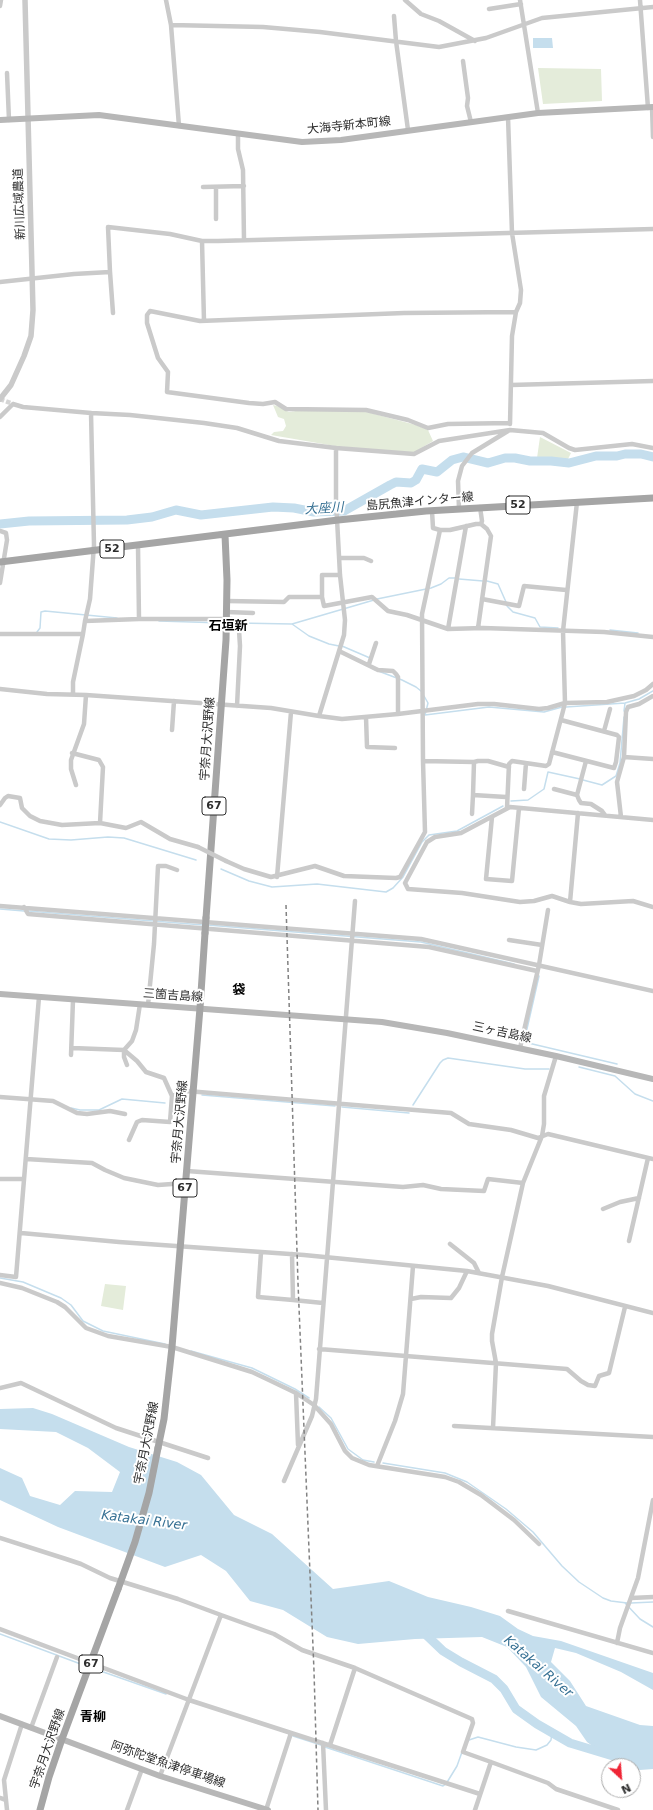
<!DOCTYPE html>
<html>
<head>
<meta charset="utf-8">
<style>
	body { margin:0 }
	#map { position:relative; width:653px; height:1810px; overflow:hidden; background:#fff; font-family:"DejaVu Sans",sans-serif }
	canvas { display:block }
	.north { position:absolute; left:601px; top:1758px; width:40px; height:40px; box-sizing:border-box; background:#fff; border:1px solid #ababab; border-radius:50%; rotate:154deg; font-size:11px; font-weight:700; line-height:16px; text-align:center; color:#2d2d2d }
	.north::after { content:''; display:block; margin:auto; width:14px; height:18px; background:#ef2535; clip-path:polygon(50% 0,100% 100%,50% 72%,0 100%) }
</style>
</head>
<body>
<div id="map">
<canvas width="653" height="1810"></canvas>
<div class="north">N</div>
</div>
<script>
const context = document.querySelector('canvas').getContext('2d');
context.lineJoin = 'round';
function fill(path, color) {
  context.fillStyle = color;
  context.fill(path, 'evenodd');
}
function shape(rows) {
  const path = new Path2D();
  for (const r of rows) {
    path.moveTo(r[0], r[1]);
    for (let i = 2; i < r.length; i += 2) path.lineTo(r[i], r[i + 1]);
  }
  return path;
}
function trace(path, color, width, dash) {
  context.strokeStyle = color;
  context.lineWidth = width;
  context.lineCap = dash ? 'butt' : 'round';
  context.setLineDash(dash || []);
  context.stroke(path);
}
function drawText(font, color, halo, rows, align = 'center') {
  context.font = font + ' "DejaVu Sans","Noto Sans JP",sans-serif';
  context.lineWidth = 4;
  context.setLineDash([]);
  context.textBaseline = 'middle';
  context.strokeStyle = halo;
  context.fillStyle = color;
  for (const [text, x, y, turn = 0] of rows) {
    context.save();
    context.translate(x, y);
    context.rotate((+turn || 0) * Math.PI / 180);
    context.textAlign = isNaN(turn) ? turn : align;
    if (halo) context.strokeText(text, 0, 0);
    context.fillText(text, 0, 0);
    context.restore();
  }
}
const green = shape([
	[538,68,601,69,602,101,543,104],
	[273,405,277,406,289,412,303,410,363,411,416,425,428,430,433,441,413,453,335,446,271,435,274,432,283,431,286,426,284,419,278,417],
	[540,437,571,453,568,459,537,458],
	[105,1284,126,1286,123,1310,101,1306]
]);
const water = shape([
	[533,38,552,38,553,48,533,48],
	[33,1408,52,1414,129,1447,177,1462,201,1475,234,1515,272,1534,333,1589,389,1581,428,1597,471,1607,500,1616,518,1629,533,1636,561,1641,653,1673,653,1690,621,1672,576,1653,555,1648,551,1662,570,1681,586,1706,640,1725,653,1726,653,1769,640,1770,633,1768,633,1766,617,1764,587,1742,576,1726,541,1697,526,1667,507,1647,482,1637,415,1639,358,1644,327,1637,283,1610,250,1601,226,1571,201,1555,165,1567,58,1527,0,1500,0,1468,22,1478,30,1496,60,1505,75,1491,112,1492,120,1472,88,1448,56,1432,0,1429,0,1409]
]);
const stream = shape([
	[459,579,483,581],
	[487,581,498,584,506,602],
	[377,599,431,588,441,584,449,578,455,578],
	[507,606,513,612,535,618,540,627,558,628],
	[159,621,223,623],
	[237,623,292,624,374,600],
	[292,624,309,636,329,644,339,646],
	[610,630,638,633],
	[37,632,40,628,41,612,45,611,117,618],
	[342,646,370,658],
	[373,669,402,680,416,687,421,691],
	[424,696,428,703,425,715,489,707,544,712,562,707],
	[566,707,625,703,639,699,653,691],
	[624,711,625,703],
	[583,780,602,785,616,776,620,763,624,717],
	[511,801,528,800,544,789,548,772,580,779],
	[0,822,49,839,71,840,108,837,124,838,196,860],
	[221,869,249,881,272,887,317,884,386,892,393,888,403,877,422,842,429,835,457,831,503,806],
	[0,909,24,911],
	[28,911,203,925],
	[207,925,421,942,514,964],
	[539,976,524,1042,617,1064],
	[579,1067,615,1076,635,1094,653,1101],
	[202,1095,335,1106],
	[413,1105,440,1063,443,1060,448,1058,525,1069,549,1069],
	[342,1107,409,1113],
	[71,1108,80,1110,99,1110,122,1099,165,1103],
	[0,1278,23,1282,61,1298,71,1305,83,1321,103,1331,165,1344],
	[191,1351,252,1368,295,1389,309,1398],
	[319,1407,331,1418,348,1449,363,1460,374,1462],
	[383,1463,445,1473,467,1482,506,1509,533,1532,562,1566,579,1582,603,1598,611,1601,627,1603],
	[625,1603,640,1619,653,1627],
	[631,1603,653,1602],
	[0,1634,86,1666],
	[92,1668,166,1694],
	[293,1736,321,1745],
	[469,1740,478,1737,516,1747,536,1750,547,1745,551,1740,552,1731],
	[325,1747,443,1786,446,1784,457,1766,462,1752]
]);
const river = shape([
	[0,524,29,521,127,520,152,517,176,510,201,515,273,507,294,508,314,512,344,511,390,485,396,482,411,483,416,480,422,469,437,472,452,460,463,457,488,463,505,458,515,458,530,461,551,461,569,463,596,456,617,456,625,454,641,454,653,457],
	[421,1630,443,1651,461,1662,494,1679,504,1689,516,1709,537,1724,570,1743,613,1756]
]);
const minorTunnel = shape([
	[0,399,13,404]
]);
const minor = shape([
	[166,0,171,25,179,126],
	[405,0,421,14,439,21,475,41],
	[520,0,538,113],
	[640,0,648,108],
	[0,6,1,0],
	[489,9,521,4],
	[394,16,396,41,408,130],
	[171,25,263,27,320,32,439,47,486,38,542,18,653,7],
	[463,61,468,98,467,106,471,122],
	[7,73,9,120],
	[652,107,653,137],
	[508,117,512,233,521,290,520,303,516,312,512,336,510,424],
	[238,135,238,149,243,170,244,240],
	[203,187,244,186],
	[216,187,216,219],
	[202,241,204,321],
	[110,272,113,313],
	[0,282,74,274,110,272,108,227,170,234,202,241,218,241,653,229],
	[511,385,653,381],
	[0,417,13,404,23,407,91,413],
	[510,423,448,424,428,428,408,420,366,410,286,409,275,402,263,404,249,403,167,392,168,372,158,358,147,323,147,315,150,311,200,321,404,313,516,312],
	[459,509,458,481,462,466,472,453,508,431],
	[432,511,433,528,440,530],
	[0,531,6,533,7,540,0,583],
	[138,546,139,619],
	[340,558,364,558,371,561],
	[340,575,322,575,322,597,324,606,372,597,388,611,407,615,448,629,483,628,604,632,653,637],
	[482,599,519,606,524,586,566,590],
	[227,601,284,602,289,597,322,597],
	[227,612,253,613],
	[478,628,491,536,487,529,481,524,482,521,480,507],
	[448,629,466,526],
	[0,634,83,634,85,621],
	[339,651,378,670,393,671,396,674,398,677,398,714,478,704,494,704,539,709,548,708,565,703,607,702,634,696,646,690,653,684],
	[369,664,376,643],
	[0,689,47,694,86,695,271,708,319,716,344,635,345,620,340,575,336,500,336,448,414,454,439,441,510,430,543,433,569,448,575,450,632,444,653,448],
	[73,694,73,682,83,634],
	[237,706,240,646,239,630,237,624,232,619,139,619,85,621,90,599,94,545,91,413,130,415,204,423,237,428,279,441,336,448],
	[319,716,342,719,398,714],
	[366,717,367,747,395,748],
	[172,730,174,701],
	[604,731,610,709],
	[552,752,614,768,616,762,619,737,617,735,561,720],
	[624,757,653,759],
	[423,761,422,614,440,530,450,530,476,524,481,524],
	[586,761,577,795,579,800,581,803,591,804,602,811,605,815],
	[76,785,71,769,71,760,84,724,86,695],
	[524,789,526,763],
	[554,789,577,795],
	[473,795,474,762,478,761,488,761,509,767],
	[0,805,5,798,8,796,20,798,22,808,30,816,40,821,62,825,100,823,103,767,99,760,72,753],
	[507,808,509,764,512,761,546,766,549,764,563,711,565,703,563,631,577,502],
	[578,813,570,902,581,904,633,901,653,907],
	[472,814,473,795,506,797],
	[492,817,486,879,512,881,519,808],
	[621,817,617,782,624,757,626,712,628,707,639,704,653,696],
	[100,823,126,828,141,822,170,839,198,847],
	[226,861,244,869,271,877,315,866,344,876,396,878,400,877,425,832,423,761,474,762],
	[277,877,291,712],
	[570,902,552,896,534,901,520,902,462,893,408,889,405,883,427,842,435,837,461,833,510,807,653,820],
	[0,906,421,939,653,991],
	[24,907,28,914,429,947,537,971],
	[509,940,542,945],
	[140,1004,136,1030,132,1041,124,1050,137,1061,146,1072,164,1078,172,1096,187,1091,451,1113,469,1124,511,1130,538,1138,548,1134,653,1159],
	[148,1005,154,944,158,866,166,866,177,870],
	[72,1048,124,1050,124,1057,127,1065],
	[520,1048,539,965,548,910],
	[71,1055,73,1000],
	[0,1097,53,1101,77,1113,87,1114,110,1111,125,1114],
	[129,1140,137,1122,142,1120,170,1122,172,1096],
	[26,1159,92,1163,105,1170,124,1178,158,1185,186,1183],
	[187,1171,403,1187,423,1185,441,1189,484,1191,488,1179,523,1183],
	[0,1179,24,1179],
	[603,1209,620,1202,639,1198],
	[21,1233,119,1242,304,1255,467,1271,548,1286,653,1313],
	[629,1241,648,1158],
	[450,1244,474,1263,479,1273],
	[261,1252,258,1297,293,1300],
	[292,1254,293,1300,323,1303],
	[0,1275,16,1277,39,997],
	[0,1283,22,1288,57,1302,65,1307,86,1328,108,1336,172,1347,252,1372,271,1381,296,1393,314,1405,331,1424,345,1451,352,1458,369,1465,445,1477,459,1482,481,1495,514,1520,539,1544],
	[411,1299,421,1297,451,1298,459,1288,467,1271],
	[319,1349,567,1369,581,1381,588,1385,595,1386,599,1376,609,1373,625,1307],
	[0,1388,21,1383,116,1428,208,1458],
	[296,1393,298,1445],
	[454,1426,653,1437],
	[493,1428,496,1363,492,1341,492,1334,502,1277,523,1183,542,1136,544,1124,544,1096,556,1056],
	[377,1466,395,1421,403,1394,413,1266],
	[284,1481,312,1416,316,1399,355,901],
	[0,1538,66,1559,81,1564,110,1578,178,1599,221,1615],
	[631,1598,653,1597],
	[508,1611,653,1653],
	[0,1629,189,1700,480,1794],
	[617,1643,620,1628,638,1578,653,1500],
	[31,1728,57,1657],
	[323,1743,326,1810],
	[330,1745,355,1668,472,1719,473,1723,463,1752,491,1762],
	[160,1776,221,1615,274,1634,302,1650,355,1668],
	[0,1798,6,1800],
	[7,1810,4,1780,22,1724],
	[127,1810,142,1769],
	[266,1810,291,1733],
	[475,1810,491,1762,548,1783,556,1789,618,1810]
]);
const tertiary = shape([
	[0,399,11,385,24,356,31,336,33,310,25,0]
]);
const secondary = shape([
	[0,120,99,115,302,142,341,140,538,113,653,107],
	[0,994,382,1022,447,1033,556,1056,653,1079],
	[0,1716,160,1776,268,1810]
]);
const primary = shape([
	[0,562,338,520,426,511,653,498],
	[206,918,226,640,227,580,225,535],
	[158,1448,164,1419,172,1347,200,1008,205,933],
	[40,1810,49,1777,62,1739,118,1589]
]);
const rail = shape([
	[286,905,298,1283,314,1671,318,1810]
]);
const minorBridge = shape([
	[198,847,226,861]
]);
const primaryBridge = shape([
	[205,933,206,918],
	[118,1589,135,1542,149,1493,158,1448]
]);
const shields = [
	[518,505,24],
	[112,549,24],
	[214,806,24],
	[185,1188,24],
	[91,1664,24]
];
const shieldNames = [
	["52",518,505],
	["52",112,549],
	["67",214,806],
	["67",185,1188],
	["67",91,1664]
];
const streetNames = [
	["大海寺新本町線",349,126,-6],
	["新川広域農道",20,204,-92],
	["島尻魚津インター線",420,502,-5],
	["宇奈月大沢野線",208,739,-86],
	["三箇吉島線",173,996,4],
	["三ヶ吉島線",502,1033,12],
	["宇奈月大沢野線",180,1122,-85],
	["宇奈月大沢野線",147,1443,-79],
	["宇奈月大沢野線",48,1749,-71],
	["阿弥陀堂魚津停車場線",168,1765,19]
];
const waterNames = [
	["大座川",324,509,-3],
	["Katakai River",144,1521,7],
	["Katakai River",538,1667,41]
];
const neighbourhoodNames = [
	["石垣新",228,627],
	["袋",239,991],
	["青柳",93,1718]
];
fill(green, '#e4ecda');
fill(water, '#c5deed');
trace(stream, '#c5deed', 1.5);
trace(river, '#c5deed', 9);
trace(minorTunnel, '#d5d5d5', 4.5, [4.5, 2]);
trace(minor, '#cacaca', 4.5);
trace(tertiary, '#cacaca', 5.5);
trace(secondary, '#b7b7b7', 6);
trace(primary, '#a5a5a5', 7);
trace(rail, '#828282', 1.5, [4, 3]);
trace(minorBridge, '#cacaca', 4.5);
trace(primaryBridge, '#a5a5a5', 7);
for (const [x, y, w] of shields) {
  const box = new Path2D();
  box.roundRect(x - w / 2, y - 9, w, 18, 3);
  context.fillStyle = '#fff';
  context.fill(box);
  trace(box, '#2d2d2d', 1);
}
drawText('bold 11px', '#2d2d2d', null, shieldNames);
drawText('12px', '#2d2d2d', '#fff', streetNames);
drawText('italic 13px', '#377194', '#fff', waterNames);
drawText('bold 13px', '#000', '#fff', neighbourhoodNames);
</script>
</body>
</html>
